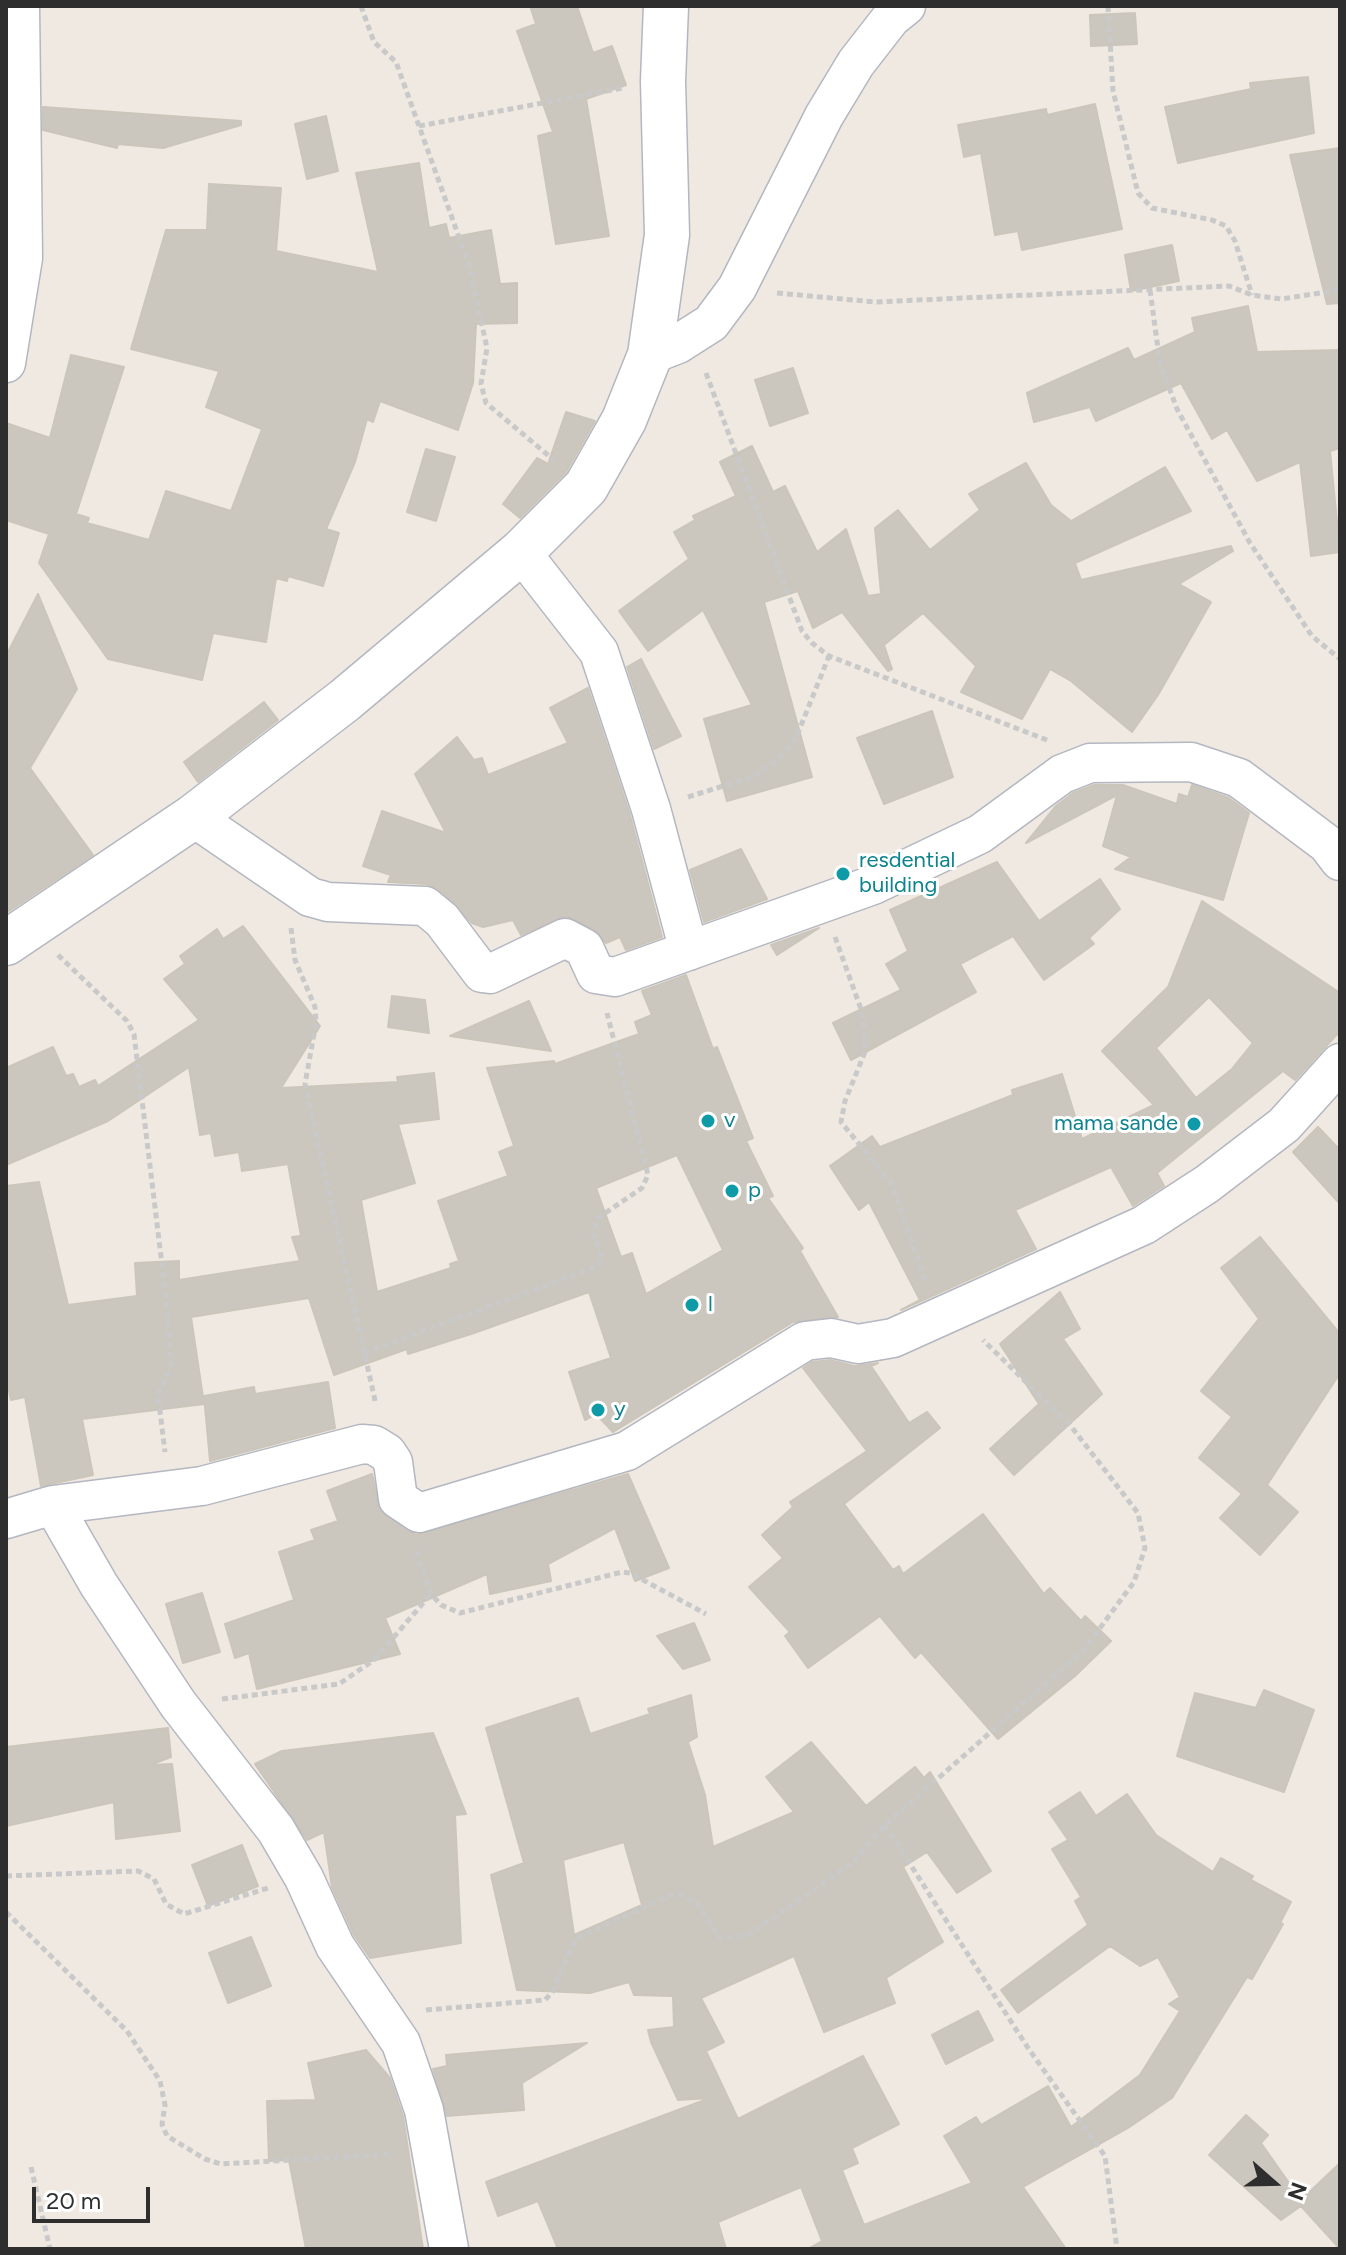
<!DOCTYPE html>
<html>
<head>
<meta charset="utf-8">
<style>
	body { margin:0 }
	#map { position:relative; width:1346px; height:2255px; overflow:hidden; background:#efe9e1; font-family:Figtree,sans-serif }
	canvas { display:block }
	.frame { position:absolute; inset:0; border:8px solid #2e2e2e; pointer-events:none }
	.north { position:absolute; left:1234px; top:2143px; width:80px; height:80px; -webkit-text-stroke:6px #fff; paint-order:stroke; rotate:110deg; font-size:22px; font-weight:700; line-height:32px; text-align:center; color:#2e2e2e }
	.north::after { content:''; display:block; margin:auto; width:28px; height:36px; background:#2e2e2e; clip-path:polygon(50% 0,100% 100%,50% 72%,0 100%) }
	.scale { position:absolute; left:32px; top:2187px; width:118px; height:36px; box-sizing:border-box; border:4px solid #2e2e2e; border-top:0; padding-left:10px; font-size:24px; line-height:28px; white-space:nowrap; color:#2e2e2e; -webkit-text-stroke:6px #fff; paint-order:stroke }
</style>
</head>
<body>
<div id="map">
<canvas width="1346" height="2255"></canvas>
<div class="frame"></div>
<div class="north">N</div>
<div class="scale">20 m</div>
</div>
<script>
const context = document.querySelector('canvas').getContext('2d');
context.lineJoin = 'round';
function fill(path, color) {
  context.fillStyle = color;
  context.fill(path, 'evenodd');
}
function shape(rows) {
  const path = new Path2D();
  for (const r of rows) {
    path.moveTo(r[0], r[1]);
    for (let i = 2; i < r.length; i += 2) path.lineTo(r[i], r[i + 1]);
  }
  return path;
}
function trace(path, color, width, dash) {
  context.strokeStyle = color;
  context.lineWidth = width;
  context.lineCap = dash ? 'butt' : 'round';
  context.setLineDash(dash || []);
  context.stroke(path);
}
function drawText(font, color, halo, rows, align = 'center') {
  context.font = font + ' Figtree,sans-serif';
  context.lineWidth = 6;
  context.setLineDash([]);
  context.textBaseline = 'middle';
  context.strokeStyle = halo;
  context.fillStyle = color;
  for (const [text, x, y, turn = 0] of rows) {
    context.save();
    context.translate(x, y);
    context.rotate((+turn || 0) * Math.PI / 180);
    context.textAlign = isNaN(turn) ? turn : align;
    if (halo) context.strokeText(text, 0, 0);
    context.fillText(text, 0, 0);
    context.restore();
  }
}
const building = shape([
	[530,6,577,6,593,53,612,46,626,85,586,99,609,236,556,244,538,136,553,132,517,31,536,24,530,6],
	[1135,13,1137,44,1091,46,1090,15,1135,13],
	[1308,77,1314,133,1178,163,1165,107,1251,89,1250,83,1308,77],
	[1095,104,1122,229,1022,250,1018,231,995,235,981,153,964,157,958,125,1046,109,1047,115,1095,104],
	[43,107,241,121,241,125,163,148,118,144,117,148,43,130,43,107],
	[326,116,338,171,307,179,295,124,326,116],
	[1340,148,1340,303,1327,304,1290,155,1340,148],
	[419,163,429,228,446,224,449,238,491,230,500,284,517,283,517,323,476,324,473,383,458,430,380,401,373,422,367,419,355,462,326,529,339,533,323,586,288,576,287,581,276,578,266,642,213,633,202,680,108,659,39,563,49,534,6,520,6,423,50,438,71,355,124,367,76,514,89,518,87,523,149,540,166,491,231,511,262,429,206,407,219,371,131,349,166,230,207,230,209,184,281,188,276,251,378,272,356,173,419,163],
	[1172,245,1179,281,1131,291,1125,255,1172,245],
	[1248,306,1257,352,1340,350,1340,448,1330,451,1340,552,1311,556,1300,462,1257,481,1227,430,1212,439,1181,383,1096,421,1090,407,1034,422,1027,393,1128,348,1134,360,1195,332,1192,318,1248,306],
	[793,368,808,413,770,426,755,380,793,368],
	[566,412,595,421,566,472,520,518,503,504,537,458,548,464,566,412],
	[752,446,773,492,785,486,817,552,846,529,868,596,881,594,875,528,898,510,930,550,980,510,969,494,1026,463,1051,505,1071,521,1165,467,1191,511,1075,563,1081,580,1231,546,1233,551,1179,584,1211,602,1158,695,1132,732,1071,681,1050,669,1022,719,961,692,976,666,923,613,884,645,892,669,888,671,842,612,813,628,798,591,764,602,812,777,727,801,704,719,752,705,703,610,648,651,619,611,689,559,674,532,695,520,693,516,736,496,720,462,752,446],
	[426,449,455,457,436,521,407,512,426,449],
	[38,594,77,689,30,768,93,855,6,913,6,656,38,594],
	[641,659,681,736,654,749,627,667,641,659],
	[588,688,630,815,662,937,626,950,620,937,606,943,594,929,566,916,521,935,513,920,483,927,472,923,438,889,426,884,388,882,391,875,363,866,382,811,446,833,415,774,457,737,474,760,482,758,488,775,568,743,550,708,588,688],
	[264,702,278,720,198,782,184,762,264,702],
	[932,711,953,777,884,804,857,738,932,711],
	[1094,785,1123,785,1177,804,1179,794,1188,797,1192,785,1229,798,1249,813,1223,900,1115,869,1131,857,1103,846,1117,795,1026,843,1056,806,1073,793,1094,785],
	[741,849,767,899,704,922,690,870,741,849],
	[997,862,1039,921,1100,879,1120,909,1089,938,1094,944,1044,980,1013,936,960,964,976,992,851,1060,833,1023,901,990,886,964,908,951,890,910,997,862],
	[1202,901,1340,993,1340,1031,1295,1080,1283,1071,1157,1173,1164,1186,1133,1206,1111,1167,1015,1210,1036,1249,901,1310,920,1300,869,1202,859,1210,830,1166,872,1136,880,1147,1013,1095,1012,1090,1062,1074,1082,1139,1154,1105,1102,1051,1168,987,1202,901],
	[1209,997,1253,1043,1232,1069,1196,1098,1156,1048,1209,997],
	[243,926,320,1026,281,1088,398,1082,397,1077,434,1073,439,1119,398,1124,415,1183,361,1200,377,1292,451,1268,450,1264,459,1261,438,1201,508,1176,499,1152,514,1146,487,1068,554,1061,555,1064,639,1034,635,1022,652,1015,642,991,686,975,713,1049,717,1047,753,1138,746,1141,773,1196,768,1198,803,1248,800,1251,838,1317,793,1322,613,1432,596,1414,585,1420,569,1372,611,1358,589,1292,474,1333,408,1354,407,1349,334,1375,309,1298,191,1317,204,1404,82,1419,93,1475,41,1486,25,1397,11,1400,6,1377,6,1186,39,1182,68,1305,137,1296,135,1263,179,1261,179,1280,300,1261,292,1237,301,1236,288,1164,242,1171,239,1152,215,1156,211,1133,200,1135,189,1067,108,1121,6,1165,6,1068,53,1047,66,1076,73,1074,79,1087,95,1080,98,1086,199,1020,164,979,185,964,180,956,217,929,223,939,243,926],
	[677,1155,723,1250,646,1294,632,1253,621,1257,596,1188,677,1155],
	[819,928,777,955,771,945,819,928],
	[392,996,425,1000,429,1033,388,1027,392,996],
	[529,1001,551,1051,450,1036,529,1001],
	[1318,1127,1340,1150,1340,1204,1293,1152,1318,1127],
	[1260,1237,1340,1334,1340,1373,1267,1485,1298,1512,1260,1555,1220,1518,1242,1494,1199,1458,1232,1417,1201,1391,1259,1319,1221,1268,1260,1237],
	[1060,1292,1080,1329,1063,1339,1102,1394,1014,1475,990,1449,1039,1404,1000,1344,1060,1292],
	[830,1360,854,1366,878,1363,871,1366,909,1423,927,1412,940,1428,844,1504,893,1570,899,1566,903,1574,983,1514,1044,1594,1050,1588,1081,1621,1085,1616,1111,1641,1075,1676,998,1739,921,1652,915,1658,880,1616,808,1668,785,1636,790,1632,749,1587,783,1558,762,1535,793,1507,790,1502,867,1451,803,1368,812,1362,830,1360],
	[328,1382,335,1428,210,1461,204,1396,254,1387,255,1394,328,1382],
	[372,1474,380,1511,416,1535,628,1474,669,1568,635,1581,615,1528,548,1564,551,1581,490,1594,487,1574,385,1618,400,1654,257,1689,249,1653,235,1658,225,1624,294,1600,279,1552,315,1540,311,1530,338,1521,327,1491,372,1474],
	[202,1593,220,1652,183,1663,166,1604,202,1593],
	[694,1623,710,1660,683,1669,657,1636,694,1623],
	[1264,1690,1314,1710,1284,1792,1177,1756,1195,1693,1256,1708,1264,1690],
	[691,1695,697,1737,688,1742,705,1795,713,1847,794,1812,766,1777,811,1742,866,1806,915,1767,924,1778,930,1772,991,1871,957,1893,927,1852,903,1867,943,1942,886,1978,895,2003,824,2032,794,1956,701,1998,724,2042,706,2051,738,2119,863,2056,899,2124,852,2148,858,2163,842,2170,864,2225,972,2183,944,2136,976,2117,981,2125,1048,2086,1071,2127,1140,2075,1180,2011,1169,2004,1180,1997,1158,1957,1140,1966,1110,1946,1018,2013,1001,1990,1088,1925,1075,1901,1081,1897,1052,1849,1068,1840,1049,1812,1080,1792,1096,1816,1127,1794,1156,1835,1213,1872,1221,1858,1253,1876,1251,1880,1291,1902,1280,1923,1283,1924,1252,1979,1247,1977,1172,2098,1128,2128,1023,2187,1066,2249,808,2249,822,2241,801,2187,718,2222,726,2249,558,2249,538,2201,498,2216,486,2182,710,2098,678,2100,651,2042,648,2030,674,2027,673,1996,634,1995,629,1982,590,1993,517,1990,491,1875,524,1863,486,1728,578,1698,590,1734,650,1714,648,1709,691,1695],
	[624,1842,642,1905,574,1935,563,1860,624,1842],
	[168,1728,171,1757,150,1765,172,1764,180,1831,116,1839,114,1802,6,1826,6,1747,168,1728],
	[433,1733,466,1814,455,1815,461,1943,370,1958,354,1935,332,1887,324,1832,307,1840,255,1764,282,1751,433,1733],
	[242,1845,258,1886,208,1906,192,1865,242,1845],
	[251,1937,271,1986,228,2003,209,1953,251,1937],
	[978,2011,993,2040,946,2064,932,2035,978,2011],
	[587,2043,522,2083,524,2110,447,2116,433,2069,447,2066,446,2055,587,2043],
	[366,2050,390,2078,403,2116,423,2249,306,2249,289,2160,269,2161,267,2101,316,2100,308,2063,366,2050],
	[1246,2115,1268,2135,1261,2143,1301,2200,1340,2163,1340,2249,1301,2206,1281,2220,1209,2155,1246,2115]
]);
const path = shape([
	[361,6,374,42,396,62,469,265,487,348,481,384,486,403,555,461],
	[1108,6,1113,91,1138,193,1152,208,1212,220,1226,226,1235,241,1252,295],
	[419,126,623,88],
	[1150,290,1160,363,1177,409,1250,543,1312,636,1340,659],
	[777,293,875,302,1229,286,1252,295,1281,299,1340,290],
	[706,373,802,631,812,643,829,656,1047,740],
	[688,797,755,776,780,758,796,738,829,656],
	[291,928,295,960,315,1007,316,1023,305,1084,376,1405],
	[835,937,862,1012,865,1032,865,1052,845,1101,841,1122,892,1184,926,1282],
	[58,955,127,1021,134,1034,167,1306,171,1366,158,1395,165,1452],
	[364,1353,598,1266,602,1257,593,1234,598,1218,642,1188,648,1175,607,1013],
	[416,1551,431,1594,441,1605,460,1613,622,1572,630,1573,706,1614],
	[222,1699,339,1684,374,1660,431,1594],
	[885,1825,1028,2048,1105,2156,1117,2249],
	[6,1876,138,1871,154,1879,166,1904,184,1914,268,1888],
	[6,1912,127,2031,160,2081,165,2105,162,2124,167,2136,205,2159,221,2164,395,2154],
	[426,2010,545,2000,553,1991,572,1945,581,1936,669,1896,679,1894,698,1904,720,1938,747,1936,852,1863,885,1825,1083,1651,1134,1582,1145,1548,1138,1513,1070,1425,983,1340],
	[31,2167,50,2249]
]);
const minor = shape([
	[650,355,678,344,711,323,737,288,824,116,856,63,891,18,906,6],
	[6,363,23,258,20,6],
	[521,552,599,652,651,809,689,951],
	[193,817,310,897,328,902,425,906,442,920,482,973,490,974,565,938,584,948,596,974,615,977,873,885,980,834,1062,774,1090,763,1191,762,1239,778,1327,844,1340,861],
	[53,1505,99,1585,178,1704,276,1830,304,1878,335,1946,401,2043,424,2110,449,2249],
	[6,1519,53,1505,202,1486,362,1444,374,1445,387,1453,393,1462,398,1499,419,1513,627,1451,805,1341,831,1338,858,1344,893,1338,1144,1225,1207,1184,1284,1125,1340,1063]
]);
const tertiary = shape([
	[6,943,193,817,345,700,521,552,586,487,624,420,650,355,667,235,663,81,666,6]
]);
const markers = [
	[843,874,8,"#0f9aa8"],
	[708,1121,8,"#0f9aa8"],
	[1194,1124,8,"#0f9aa8"],
	[732,1191,8,"#0f9aa8"],
	[692,1305,8,"#0f9aa8"],
	[598,1410,8,"#0f9aa8"]
];
const cultureNames = [
	["resdential",859,861],
	["building",859,886],
	["v",724,1121],
	["mama sande",1178,1124,"right"],
	["p",748,1191],
	["l",708,1305],
	["y",614,1410]
];
fill(building, '#cbc7bf');
trace(building, '#cbc5ba', 2);
trace(minor, '#b4b7c1', 41);
trace(tertiary, '#b4b7c1', 47);
trace(path, '#c9c9c9', 5, [6, 4]);
trace(minor, '#fff', 38);
trace(tertiary, '#fff', 44);
for (const [x, y, r, color] of markers) {
  const dot = new Path2D();
  dot.arc(x, y, r, 0, 2 * Math.PI);
  context.fillStyle = color;
  context.fill(dot);
  trace(dot, '#fff', 3);
}
drawText('22px', '#0d838f', '#fff', cultureNames, 'left');
</script>
</body>
</html>
